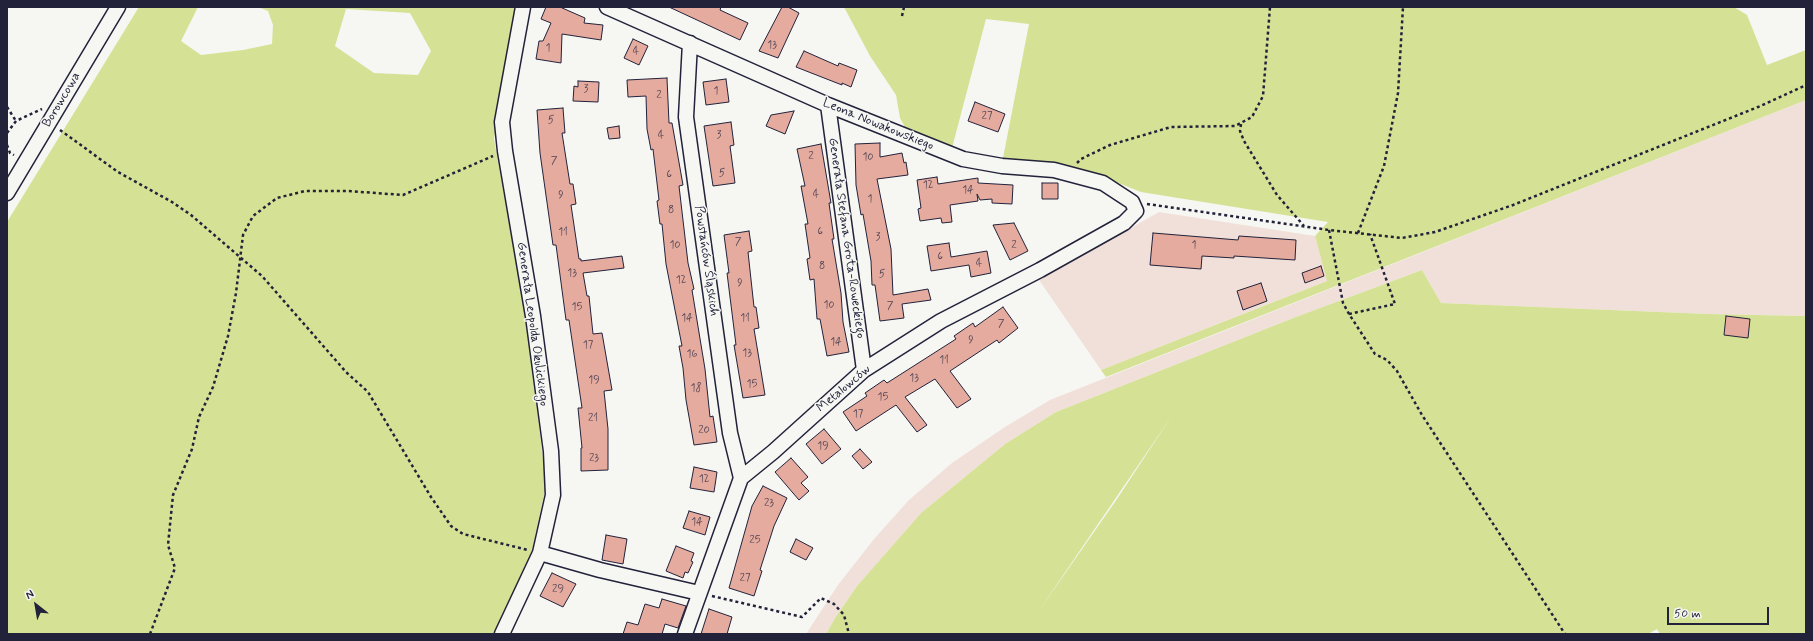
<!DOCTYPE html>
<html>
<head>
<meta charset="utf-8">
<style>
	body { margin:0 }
	#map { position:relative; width:1813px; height:641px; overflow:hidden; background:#f6f6f2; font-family:Mynerve,sans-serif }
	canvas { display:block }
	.frame { position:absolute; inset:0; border:8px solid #22223b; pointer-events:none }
	.north { position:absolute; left:16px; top:585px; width:40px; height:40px; -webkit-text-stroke:3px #f6f6f2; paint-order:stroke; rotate:329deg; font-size:11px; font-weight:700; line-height:16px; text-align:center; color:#22223b }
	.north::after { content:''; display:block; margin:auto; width:14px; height:18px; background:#22223b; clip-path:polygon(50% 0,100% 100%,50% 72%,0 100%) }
	.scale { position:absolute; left:1667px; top:607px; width:102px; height:18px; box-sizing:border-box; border:2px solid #22223b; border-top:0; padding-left:5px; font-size:12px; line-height:14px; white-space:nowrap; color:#22223b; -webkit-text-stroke:3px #f6f6f2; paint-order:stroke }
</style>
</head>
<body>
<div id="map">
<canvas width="1813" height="641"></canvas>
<div class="frame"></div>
<div class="north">N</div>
<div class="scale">50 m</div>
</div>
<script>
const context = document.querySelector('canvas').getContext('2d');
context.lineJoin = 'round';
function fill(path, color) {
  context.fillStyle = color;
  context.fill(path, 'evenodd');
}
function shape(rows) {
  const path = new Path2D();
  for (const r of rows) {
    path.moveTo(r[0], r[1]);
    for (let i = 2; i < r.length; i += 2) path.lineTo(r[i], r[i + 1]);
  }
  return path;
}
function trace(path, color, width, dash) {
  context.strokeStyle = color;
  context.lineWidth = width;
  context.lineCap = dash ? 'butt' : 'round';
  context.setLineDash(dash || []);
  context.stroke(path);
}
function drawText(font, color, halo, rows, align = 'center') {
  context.font = font + ' Mynerve,sans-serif';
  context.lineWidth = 3;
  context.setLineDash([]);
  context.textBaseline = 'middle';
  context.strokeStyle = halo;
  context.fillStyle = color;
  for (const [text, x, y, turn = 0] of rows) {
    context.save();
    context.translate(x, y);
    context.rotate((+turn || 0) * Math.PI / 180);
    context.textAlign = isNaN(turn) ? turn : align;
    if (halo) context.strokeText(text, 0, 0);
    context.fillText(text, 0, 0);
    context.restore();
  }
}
const built = shape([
	[1806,100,1806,316,1708,314,1441,303,1422,270,1296,317,1056,412,1005,444,921,513,857,586,835,618,826,634,806,634,838,585,874,539,909,500,952,463,1005,427,1050,400],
	[1159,212,1315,236,1327,281,1101,370,1039,280]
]);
const green = shape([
	[139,7,198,7,181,41,201,55,243,50,272,44,273,25,268,11,258,7,515,7,494,139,527,323,546,485,532,551,494,634,7,634,7,222],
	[346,9,410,13,431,51,418,75,374,73,335,46],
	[844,7,1734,7,1747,15,1767,65,1806,50,1806,100,1106,377,1101,370,1327,281,1315,236,1328,222,1141,192,1106,178,1003,158,1029,24,986,19,952,148,906,129,900,118,896,95,870,56],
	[1422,270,1441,303,1708,314,1806,316,1806,634,1660,634,1657,629,1648,634,826,634,835,618,857,586,921,513,1005,444,1056,412,1296,317],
	[1171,417,1117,499,1036,615]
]);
const building = shape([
	[546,7,560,7,585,18,584,23,603,25,601,40,562,34,561,63,536,59,539,41,543,41,551,23,541,19,546,7],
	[669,7,721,7,720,10,748,23,740,40,669,7],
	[782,7,788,7,799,13,778,58,759,51,782,7],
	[633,39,648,46,639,65,624,58,633,39],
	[804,51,838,66,839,63,857,70,851,87,842,83,842,85,796,67,804,51],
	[667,78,669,123,672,123,683,185,679,186,688,263,694,289,692,290,705,369,710,417,713,416,717,442,694,445,686,400,683,368,679,346,682,346,666,264,662,224,660,224,657,201,659,200,653,149,651,150,647,129,646,96,628,97,627,80,667,78],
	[726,79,729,102,706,105,703,82,726,79],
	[578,81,599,82,598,102,573,101,574,86,578,87,578,81],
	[975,102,1005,114,998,132,968,121,975,102],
	[563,108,565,133,562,133,570,184,573,184,576,204,571,205,579,259,581,259,581,261,622,256,624,268,583,273,587,296,589,296,593,334,602,333,612,390,604,391,608,429,608,470,581,471,581,448,582,448,578,408,582,408,569,320,566,320,556,245,553,245,540,153,537,110,563,108],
	[794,111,785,134,766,126,771,115,794,111],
	[731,122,734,145,730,146,735,183,713,186,704,126,731,122],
	[619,126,620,138,609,139,607,128,619,126],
	[880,143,880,157,902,153,904,163,906,162,908,175,877,179,891,249,893,295,928,289,931,300,902,304,904,318,880,321,875,285,872,285,871,261,863,214,861,215,856,185,855,144,880,143],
	[821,144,831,203,829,203,834,239,832,239,841,293,843,322,849,352,827,356,820,319,817,319,814,279,810,280,807,259,810,258,805,224,808,224,801,186,805,186,797,149,821,144],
	[937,177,938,184,978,178,978,183,1013,185,1012,204,992,203,992,199,980,200,977,194,978,201,950,205,952,222,942,223,941,218,920,221,918,209,921,208,917,180,937,177],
	[1042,183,1058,183,1058,199,1042,199,1042,183],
	[1014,223,1028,251,1010,260,993,225,1014,223],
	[749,231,752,251,748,252,754,307,756,307,759,328,754,329,765,395,743,398,734,345,736,345,727,273,729,273,724,235,749,231],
	[1153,233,1238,240,1239,236,1296,240,1295,260,1234,256,1234,258,1202,256,1201,269,1150,265,1153,233],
	[949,243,951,257,987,251,991,273,971,277,969,265,931,271,927,246,949,243],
	[1321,266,1324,276,1305,283,1302,273,1321,266],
	[1261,283,1267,301,1243,310,1237,291,1261,283],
	[1003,307,1018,328,999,343,997,340,950,371,971,399,957,408,935,379,905,397,927,425,917,432,896,405,856,431,843,412,867,396,865,393,884,380,887,383,956,339,954,336,973,323,975,327,1003,307],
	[1726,316,1750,319,1748,338,1724,335,1726,316],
	[824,429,841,449,822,464,806,444,824,429],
	[860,449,872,462,863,469,852,456,860,449],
	[791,458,808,477,801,483,809,491,799,500,775,472,791,458],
	[694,467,717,472,714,492,690,488,694,467],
	[763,486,787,498,774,526,760,570,762,571,754,596,729,588,752,506,763,486],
	[689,511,710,517,705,535,683,528,689,511],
	[606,535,627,539,623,564,602,560,606,535],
	[796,539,813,548,806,560,790,552,796,539],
	[676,546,694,553,691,561,693,562,688,573,685,572,683,578,666,571,676,546],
	[552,573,576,584,563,607,540,596,552,573],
	[662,599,686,606,678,628,665,624,662,634,623,634,627,622,638,625,645,604,659,608,662,599],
	[709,609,732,617,727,634,701,634,709,609]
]);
const path = shape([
	[902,16,904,7],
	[7,107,16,121],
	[1241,124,1240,131,1244,141,1277,195,1304,226],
	[60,130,118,172,172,202,191,215,262,276,346,372,368,392,431,497,451,526,463,534,528,550],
	[7,133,16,121,42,109],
	[7,145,10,153,14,155],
	[1077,163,1081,159,1110,145,1171,127,1235,126,1252,117,1263,96,1270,7],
	[1147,204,1329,230,1402,238,1435,232,1513,205,1758,107,1806,85],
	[1329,230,1343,303,1349,314,1375,354,1387,360,1397,371,1422,415,1565,634],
	[1358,233,1384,166,1398,93,1403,7],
	[1349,314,1395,304,1370,234],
	[712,596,802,617,821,598,834,604,844,615,849,634],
	[150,634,175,568,168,545,173,495,192,449,199,417,213,387,228,336,236,293,243,235,253,216,277,198,305,191,348,191,403,195,493,156]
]);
const minor = shape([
	[607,7,828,105,963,159,1002,166,1054,170,1103,183,1132,202,1136,211,1124,223,1040,270,941,321,864,370,773,452,741,478,685,634],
	[690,43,686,117,730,433,741,478],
	[828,105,864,370],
	[7,193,118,7],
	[540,553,600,570,699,593],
	[502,634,540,553,553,495,551,451,533,316,505,151,502,122,523,7]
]);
const numberNames = [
	["13",772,46],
	["1",548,49],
	["4",636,52],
	["3",586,90],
	["1",716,92],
	["2",659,96],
	["27",987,117],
	["5",551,121],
	["4",661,136],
	["3",719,136],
	["2",811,157],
	["10",868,158],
	["7",554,162],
	["5",722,174],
	["6",669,175],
	["12",928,186],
	["14",968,191],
	["4",816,195],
	["9",561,196],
	["1",870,200],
	["8",671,211],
	["6",820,232],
	["11",563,233],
	["3",878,238],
	["7",738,243],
	["10",675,246],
	["2",1014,246],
	["1",1194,246],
	["6",940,257],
	["4",979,264],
	["8",822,267],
	["13",572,274],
	["5",882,275],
	["12",681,281],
	["9",740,284],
	["10",829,306],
	["7",890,307],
	["15",577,308],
	["14",687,319],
	["11",745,319],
	["7",1001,325],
	["9",971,341],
	["14",836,343],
	["17",588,346],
	["13",747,354],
	["16",692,355],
	["11",944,361],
	["13",914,379],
	["19",594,381],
	["15",752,385],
	["18",696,389],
	["15",883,398],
	["17",858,415],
	["21",593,419],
	["20",704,431],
	["19",823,447],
	["23",594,459],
	["12",704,480],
	["23",769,504],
	["14",697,523],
	["25",755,541],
	["27",745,579],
	["29",558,590]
];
const streetNames = [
	["Borowcowa",62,100,-59],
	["Leona Nowakowskiego",878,125,22],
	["Generała Stefana Grota-Roweckiego",846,238,82],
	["Powstańców Śląskich",706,261,82],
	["Generała Leopolda Okulickiego",532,324,82],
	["Metalowców",844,389,-40]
];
fill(built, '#f1e0d9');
fill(green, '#d5e295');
fill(building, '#e4ab9e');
trace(building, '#22223b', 1);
trace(minor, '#22223b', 17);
trace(path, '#22223b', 2.5, [3, 3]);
trace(minor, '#f6f6f2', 14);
drawText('11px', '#524454', null, numberNames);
drawText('13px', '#22223b', '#f6f6f2', streetNames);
</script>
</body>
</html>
